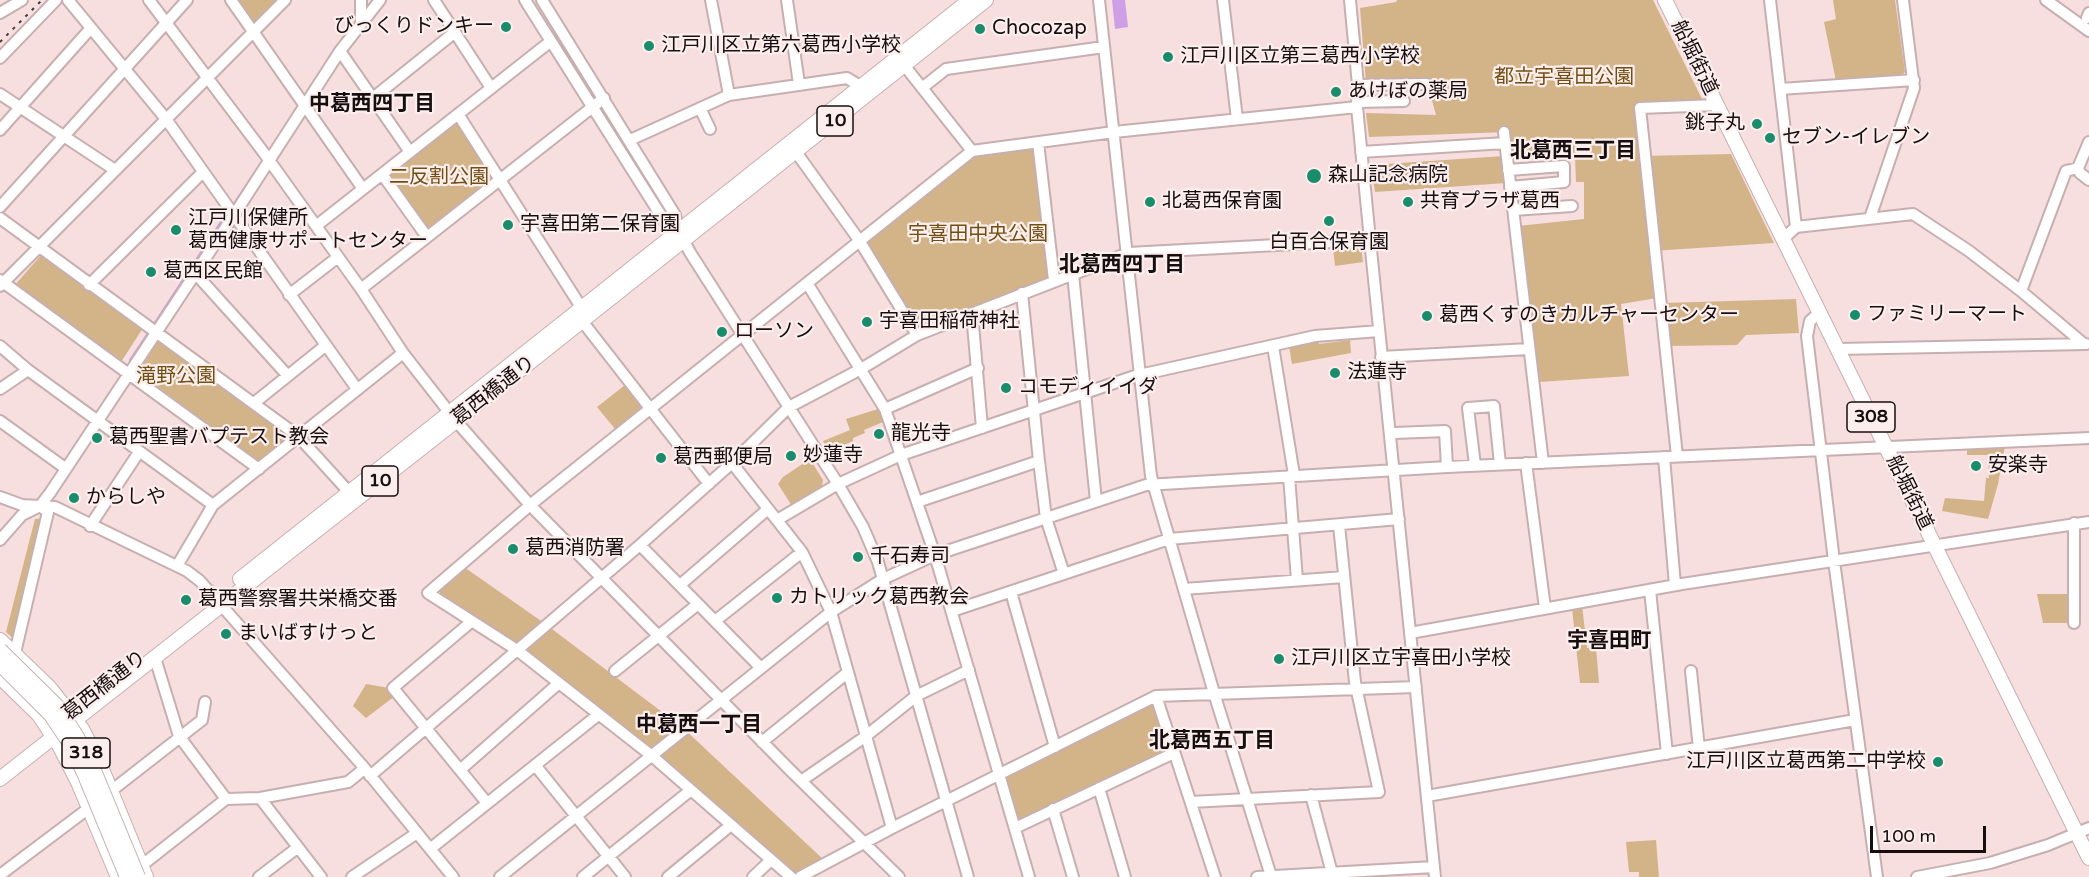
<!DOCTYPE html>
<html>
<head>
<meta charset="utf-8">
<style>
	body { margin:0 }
	#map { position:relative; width:2089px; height:877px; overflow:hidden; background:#f7dedf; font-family:"Varela Round",sans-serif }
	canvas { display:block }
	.scale { position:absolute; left:1870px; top:826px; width:116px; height:27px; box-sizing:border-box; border:3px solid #160e0f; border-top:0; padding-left:8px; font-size:18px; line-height:21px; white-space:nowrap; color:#160e0f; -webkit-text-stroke:4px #fdeeee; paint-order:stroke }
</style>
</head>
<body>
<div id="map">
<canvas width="2089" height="877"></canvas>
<div class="scale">100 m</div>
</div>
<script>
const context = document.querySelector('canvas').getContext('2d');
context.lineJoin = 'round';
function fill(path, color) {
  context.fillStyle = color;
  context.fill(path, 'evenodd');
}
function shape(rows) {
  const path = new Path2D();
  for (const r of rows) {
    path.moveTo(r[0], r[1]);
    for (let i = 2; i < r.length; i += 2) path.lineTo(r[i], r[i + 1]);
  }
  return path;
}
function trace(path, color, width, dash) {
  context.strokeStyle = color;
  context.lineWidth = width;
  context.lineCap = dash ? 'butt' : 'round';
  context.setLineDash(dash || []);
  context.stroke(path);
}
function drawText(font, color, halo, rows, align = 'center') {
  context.font = font + ' "Varela Round","Noto Sans JP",sans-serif';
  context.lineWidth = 4.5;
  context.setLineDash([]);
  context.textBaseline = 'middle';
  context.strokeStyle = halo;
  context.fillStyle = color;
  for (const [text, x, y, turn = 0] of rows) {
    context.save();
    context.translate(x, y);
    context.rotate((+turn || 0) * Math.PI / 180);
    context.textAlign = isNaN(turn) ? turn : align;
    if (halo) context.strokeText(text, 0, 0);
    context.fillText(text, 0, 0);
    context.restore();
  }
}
const green = shape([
	[234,0,282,0,256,26,252,24],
	[1397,0,1653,0,1704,103,1637,107,1642,156,1731,154,1774,243,1652,251,1657,298,1621,304,1629,376,1539,382,1520,228,1518,226,1584,219,1584,182,1576,182,1575,157,1505,159,1506,183,1375,192,1371,165,1504,156,1507,132,1369,137,1366,113,1436,115,1427,82,1366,83,1360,8,1396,2],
	[1833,0,1895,0,1905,72,1903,74,1836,81,1824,22,1836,19],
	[455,121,458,122,494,175,493,179,429,230,425,229,388,176,389,173],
	[1035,145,1051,278,917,329,863,241,974,154],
	[1361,247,1363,262,1335,266,1333,248],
	[43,253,143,328,121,362,14,286],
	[1796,299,1799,333,1746,335,1737,345,1669,346,1664,303],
	[1318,340,1319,344,1350,340,1351,353,1292,364,1289,346],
	[160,341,290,431,290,439,262,463,257,462,137,375,156,343],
	[625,385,642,408,615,429,597,407],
	[878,409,883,422,864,430,865,433,853,438,853,441,829,452,823,441,850,430,846,419],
	[2005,446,1998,484,1988,519,1942,511,1945,498,1984,501,1986,478,1989,478,1988,455,1967,455,1967,447],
	[810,459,823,480,822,487,792,506,778,484,783,477],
	[46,518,16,641,6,632,35,519],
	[464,567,544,623,682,727,824,860,798,873,789,872,651,749,440,597,440,590],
	[2037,594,2075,594,2074,623,2043,623],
	[1582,605,1587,648,1596,647,1599,683,1580,683,1572,608],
	[366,684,389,688,395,696,366,718,353,706],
	[1154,703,1169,749,1166,753,1019,821,1017,820,1005,780,1009,775],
	[1656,840,1659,877,1639,877,1639,872,1629,872,1626,842]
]);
const water = shape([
	[1112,0,1125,0,1128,27,1115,29]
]);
const stream = shape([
	[305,95,349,29],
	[288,122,298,106],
	[235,202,261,163],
	[154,324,226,214],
	[130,360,148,333]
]);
const minor = shape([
	[68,0,166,119,357,389],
	[149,0,264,153,361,289,403,353,456,421,530,505,790,770,899,877],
	[231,0,363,189],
	[361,0,361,23],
	[434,0,491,88],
	[525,0,665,222,678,231],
	[542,0,675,215,678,231,691,254,838,484,863,527,878,562,968,877],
	[711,0,729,95],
	[787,0,799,84],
	[1099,0,1151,476,1214,693,1271,876],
	[1223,0,1237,119],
	[1350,0,1358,85,1357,107,1370,240,1435,877],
	[1770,0,1796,227],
	[2046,0,2089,31],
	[0,13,22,0],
	[2087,18,2089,13],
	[340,51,410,152],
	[0,58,56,0],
	[904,65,972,151],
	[1358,85,1426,84],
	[922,88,946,69,1104,47],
	[1780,89,1914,80],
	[0,94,115,170],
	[373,98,455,32],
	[1357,102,1404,101],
	[700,108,710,129],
	[458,114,581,307],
	[0,130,91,28],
	[1504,132,1543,463],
	[630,140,729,95,847,78,860,86],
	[1038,142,1054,280],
	[796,152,859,240,917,335],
	[1361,152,1505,143],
	[2078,168,2089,142],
	[1508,170,1564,166,1564,182,1510,187],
	[382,174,427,237],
	[0,207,187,0],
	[1513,210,1572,206],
	[0,218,298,436,349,492],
	[1870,218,1914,88,1903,0],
	[316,226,551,41],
	[1783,239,1796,227,1913,214,1969,251,2021,291,2084,344],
	[195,273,288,376],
	[1073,274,1096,501],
	[0,280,259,469],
	[807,283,885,409,935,555,1029,877],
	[89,285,203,172],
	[0,286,285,0],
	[361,289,604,98],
	[2021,291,2066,171,2078,168,2080,173,2089,180],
	[1022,293,1039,461,1046,518,1064,574],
	[289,295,338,257],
	[972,313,982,428],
	[1819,313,1810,321,1807,336,1834,561,1877,877],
	[582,321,709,484],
	[0,346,28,370,213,505],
	[1273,346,1294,475],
	[1838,349,2086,344],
	[1381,357,1529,349],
	[0,389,28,370],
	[254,403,325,346],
	[885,409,978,368],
	[0,421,65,468],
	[1395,433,1445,431,1447,467],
	[1677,456,1640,108,1717,105],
	[1664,457,1675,585],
	[732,463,802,552,831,612,892,828],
	[1526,463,1545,608],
	[1475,465,1468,408,1494,406,1500,464],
	[1289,476,1297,580],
	[0,497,22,505,55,507,187,571,200,581,361,764,453,877],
	[917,502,1039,461],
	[777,520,838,484,901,455,1135,376,1315,336,1379,331],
	[2074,523,2074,623],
	[90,526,139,452],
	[0,540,22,515,40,506,50,493,234,215,340,51,380,0],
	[640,545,761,668],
	[177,566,213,505,403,353],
	[680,585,768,509],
	[1184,589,1344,577],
	[1650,590,1667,754],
	[1011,592,1055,747],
	[952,611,1169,539,1399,519],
	[715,621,802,552],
	[471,622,393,688,487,803],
	[1410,633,1682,584,2089,522],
	[15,653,48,512,40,506],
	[155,658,179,736,226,799],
	[615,671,698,604],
	[1691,671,1699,749],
	[1156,696,1215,877],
	[762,742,847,673],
	[535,765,625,877],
	[460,770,559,683],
	[370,776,640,545,732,463,789,407,861,369,917,335,1128,253,1370,240],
	[801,781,866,736,916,696,969,670],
	[1099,788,1125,877],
	[111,791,202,720,205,702],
	[1311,795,1332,873],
	[1427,796,1855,720],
	[260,798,321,877],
	[1191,802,1379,792,1355,682,1339,525],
	[1053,809,1073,877],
	[1015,828,1174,753],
	[430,849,598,715],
	[141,866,226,799,260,798,348,782,364,769],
	[0,875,89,808],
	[259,877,297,848],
	[352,877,417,833],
	[500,877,831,612,883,579,935,555,1146,485,1447,467,2089,438],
	[583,877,691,790],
	[668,877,731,825],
	[753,877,771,860],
	[791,877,652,756,559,683,517,650,428,593,535,501,972,151,1114,132,1357,107],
	[800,877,892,828,1156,696,1416,687],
	[1257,877,1434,867],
	[1917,877,1990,863,2048,845,2089,828]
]);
const major = shape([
	[1665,0,2089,858],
	[240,579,970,0],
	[0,640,49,687,82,729,99,762,146,877],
	[0,677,39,715,59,745,78,782,118,877],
	[0,779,456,421,986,0]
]);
const rail = shape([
	[0,42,42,0]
]);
const majorBridge = shape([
	[0,650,58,707,77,737,93,768,138,877],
	[0,664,51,715,69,742,84,773,127,877]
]);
const markers = [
	[506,27,6,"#198c6c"],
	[980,29,6,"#198c6c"],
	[649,46,6,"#198c6c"],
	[1168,57,6,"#198c6c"],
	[1336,92,6,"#198c6c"],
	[1757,124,6,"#198c6c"],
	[1770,138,6,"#198c6c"],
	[1314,176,8,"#198c6c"],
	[1150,202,6,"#198c6c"],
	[1408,202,6,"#198c6c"],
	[1329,221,6,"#198c6c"],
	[508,225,6,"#198c6c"],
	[176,230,6,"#198c6c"],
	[151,272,6,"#198c6c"],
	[1855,315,6,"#198c6c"],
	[1427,316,6,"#198c6c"],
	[867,322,6,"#198c6c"],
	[722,332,6,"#198c6c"],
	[1335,373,6,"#198c6c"],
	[1006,388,6,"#198c6c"],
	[879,434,6,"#198c6c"],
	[97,438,6,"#198c6c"],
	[791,456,6,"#198c6c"],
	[661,458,6,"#198c6c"],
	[1976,466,6,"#198c6c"],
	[74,498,6,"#198c6c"],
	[513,549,6,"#198c6c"],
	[858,557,6,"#198c6c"],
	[777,598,6,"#198c6c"],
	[186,600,6,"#198c6c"],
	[226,634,6,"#198c6c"],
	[1279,659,6,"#198c6c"],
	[1938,762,6,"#198c6c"]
];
const shields = [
	[835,121,36],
	[1871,417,48],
	[380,481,36],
	[86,753,48]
];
const shieldNames = [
	["10",835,121],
	["308",1871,417],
	["10",380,481],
	["318",86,753]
];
const poiNames = [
	["びっくりドンキー",494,27,"right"],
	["Chocozap",992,29],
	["江戸川区立第六葛西小学校",661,46],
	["江戸川区立第三葛西小学校",1180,57],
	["あけぼの薬局",1348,92],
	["銚子丸",1745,124,"right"],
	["セブン-イレブン",1782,138],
	["森山記念病院",1328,176],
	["北葛西保育園",1162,202],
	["共育プラザ葛西",1420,202],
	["江戸川保健所",188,219],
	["葛西健康サポートセンター",188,242],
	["宇喜田第二保育園",520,225],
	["白百合保育園",1329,243,"center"],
	["葛西区民館",163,272],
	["ファミリーマート",1867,315],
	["葛西くすのきカルチャーセンター",1439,316],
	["宇喜田稲荷神社",879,322],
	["ローソン",734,332],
	["法蓮寺",1347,373],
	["コモディイイダ",1018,388],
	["龍光寺",891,434],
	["葛西聖書バプテスト教会",109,438],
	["妙蓮寺",803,456],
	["葛西郵便局",673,458],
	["安楽寺",1988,466],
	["からしや",86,498],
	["葛西消防署",525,549],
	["千石寿司",870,557],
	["カトリック葛西教会",789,598],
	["葛西警察署共栄橋交番",198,600],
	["まいばすけっと",238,634],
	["江戸川区立宇喜田小学校",1291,659],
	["江戸川区立葛西第二中学校",1926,762,"right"]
];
const streetNames = [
	["船堀街道",1694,58,64],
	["葛西橋通り",494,391,-38],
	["船堀街道",1909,493,64],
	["葛西橋通り",105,686,-38]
];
const parkNames = [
	["都立宇喜田公園",1564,78],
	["二反割公園",439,178],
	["宇喜田中央公園",978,235],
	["滝野公園",176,377]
];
const neighbourhoodNames = [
	["中葛西四丁目",372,104],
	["北葛西三丁目",1573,151],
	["北葛西四丁目",1122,265],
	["宇喜田町",1609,641],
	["中葛西一丁目",699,725],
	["北葛西五丁目",1212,741]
];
fill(green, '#d3b488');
fill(water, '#ce9fe7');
trace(stream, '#ce9fe7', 2);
trace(minor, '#c7afb0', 14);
trace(major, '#c7afb0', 16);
trace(minor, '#fff', 10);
trace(major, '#fff', 14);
trace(rail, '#463a3b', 2, [3, 6]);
trace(majorBridge, '#c7afb0', 16, []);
trace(majorBridge, '#fff', 14);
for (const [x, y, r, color] of markers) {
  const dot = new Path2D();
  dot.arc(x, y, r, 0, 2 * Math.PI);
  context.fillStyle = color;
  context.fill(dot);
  trace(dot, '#fdeeee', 2);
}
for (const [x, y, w] of shields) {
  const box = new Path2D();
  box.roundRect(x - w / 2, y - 15, w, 30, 4.5);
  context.fillStyle = '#fdeeee';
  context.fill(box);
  trace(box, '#160e0f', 1.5);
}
drawText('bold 18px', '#160e0f', null, shieldNames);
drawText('20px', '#160e0f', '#fdeeee', poiNames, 'left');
drawText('20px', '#160e0f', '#fdeeee', streetNames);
drawText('20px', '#714f13', '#fdeeee', parkNames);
drawText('bold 21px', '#160e0f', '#fdeeee', neighbourhoodNames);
</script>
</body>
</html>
